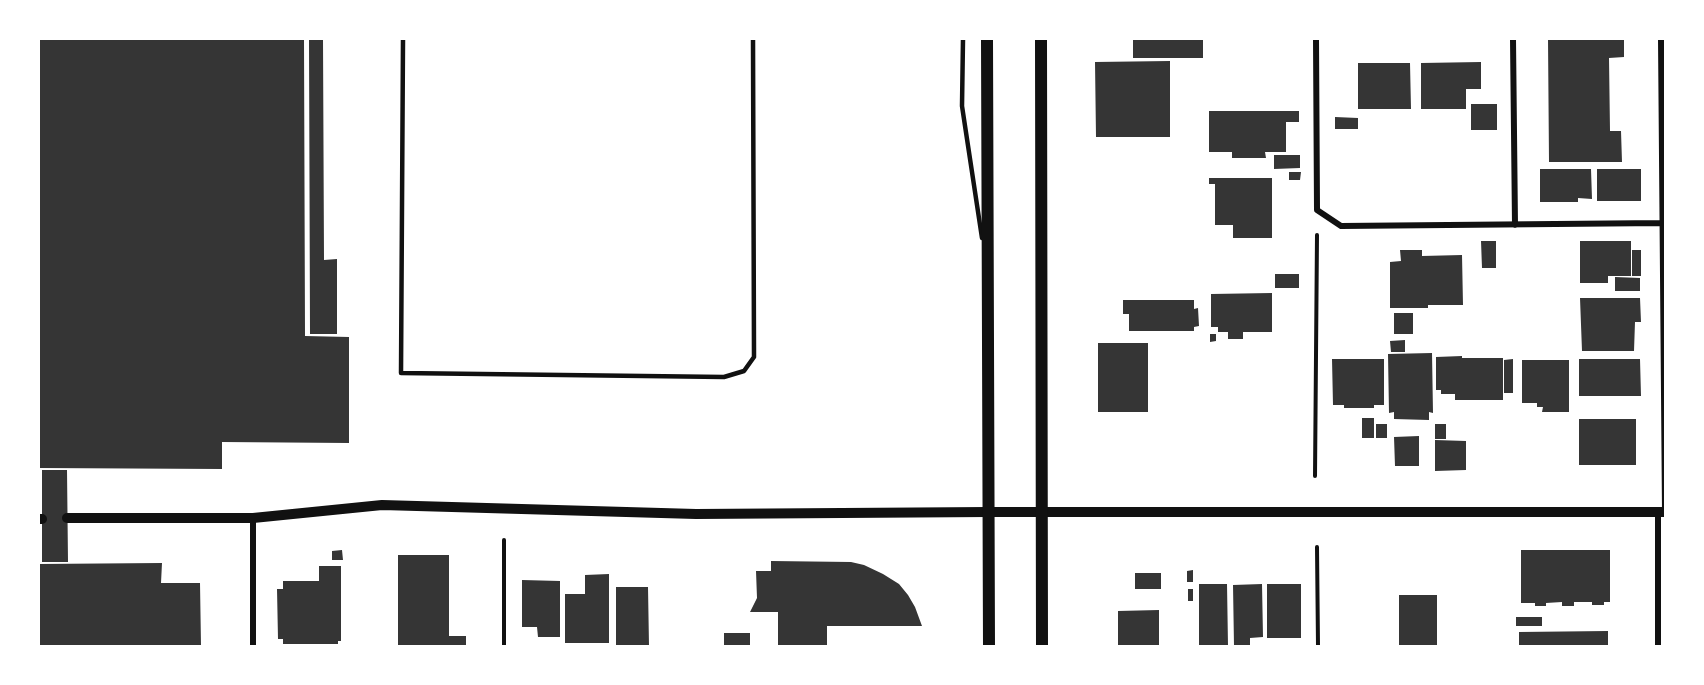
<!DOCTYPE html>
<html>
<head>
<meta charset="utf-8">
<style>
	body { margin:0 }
	#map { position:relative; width:1704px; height:685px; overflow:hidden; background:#fff; font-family:Montserrat,sans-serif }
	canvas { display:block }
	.frame { position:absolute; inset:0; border:40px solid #fff; pointer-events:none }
</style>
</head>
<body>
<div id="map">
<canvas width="1704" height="685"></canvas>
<div class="frame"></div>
</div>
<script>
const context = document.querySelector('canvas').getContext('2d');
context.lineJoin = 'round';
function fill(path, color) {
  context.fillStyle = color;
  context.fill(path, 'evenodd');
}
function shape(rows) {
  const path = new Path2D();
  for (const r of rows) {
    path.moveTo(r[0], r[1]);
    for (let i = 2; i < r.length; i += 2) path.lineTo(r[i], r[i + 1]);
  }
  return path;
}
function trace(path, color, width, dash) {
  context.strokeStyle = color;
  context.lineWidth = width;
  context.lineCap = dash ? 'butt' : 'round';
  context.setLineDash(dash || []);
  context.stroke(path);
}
const building = shape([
	[39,39,304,39,305,336,349,337,349,443,222,442,222,469,39,468],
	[309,39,323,39,324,260,337,259,337,334,310,334],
	[1133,39,1203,39,1203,58,1133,58],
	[1548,39,1624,39,1624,57,1609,58,1610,131,1621,131,1622,162,1549,162],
	[1170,61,1170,137,1096,137,1095,62],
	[1481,62,1481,89,1466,89,1466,109,1421,109,1421,63],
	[1358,63,1410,63,1411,109,1358,109],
	[1471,104,1497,104,1497,130,1471,130],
	[1209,111,1299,111,1299,122,1286,122,1286,152,1265,152,1266,158,1232,158,1232,152,1209,152],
	[1335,117,1358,118,1358,129,1335,129],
	[1274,155,1300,155,1300,168,1274,169],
	[1540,169,1591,169,1592,199,1578,198,1578,202,1540,202],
	[1597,169,1641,169,1641,201,1597,201],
	[1289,172,1301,172,1300,180,1289,180],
	[1209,178,1272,178,1272,238,1233,238,1233,225,1215,225,1215,184,1209,184],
	[1481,241,1496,241,1496,268,1482,268],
	[1580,241,1631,241,1631,276,1608,276,1608,283,1580,283],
	[1400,250,1422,250,1422,256,1462,255,1463,305,1428,305,1428,308,1390,308,1390,262,1401,261],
	[1632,250,1641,250,1641,276,1632,276],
	[1275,274,1299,274,1299,288,1275,288],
	[1615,277,1640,278,1640,291,1615,291],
	[1272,293,1272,332,1243,332,1243,339,1228,339,1228,332,1218,332,1218,327,1211,327,1211,294],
	[1580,298,1640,298,1641,322,1635,322,1634,351,1582,351],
	[1123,300,1194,300,1194,309,1198,308,1199,326,1194,327,1194,331,1129,331,1129,314,1123,314],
	[1394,313,1413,313,1413,334,1394,334],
	[1210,334,1216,334,1216,341,1210,342],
	[1405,340,1405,352,1391,352,1390,341],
	[1098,343,1148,343,1148,412,1098,412],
	[1432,353,1433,413,1429,412,1429,420,1394,419,1394,412,1389,413,1388,354],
	[1462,356,1462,358,1503,358,1503,400,1455,400,1455,394,1441,394,1441,390,1436,390,1436,357],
	[1332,359,1384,359,1384,405,1374,405,1374,408,1344,408,1344,405,1333,405],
	[1513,359,1513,393,1504,393,1504,360],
	[1579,359,1640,359,1641,396,1579,396],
	[1522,360,1569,360,1569,412,1542,412,1543,407,1537,407,1537,403,1522,403],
	[1362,418,1374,418,1374,438,1362,438],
	[1579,419,1636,419,1636,465,1579,465],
	[1376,424,1387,424,1387,438,1376,438],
	[1435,424,1446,424,1446,439,1435,439],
	[1419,436,1419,466,1395,466,1394,437],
	[1435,440,1466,441,1466,470,1435,471],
	[42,470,67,470,68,562,42,562],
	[342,550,343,560,332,560,332,551],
	[1521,550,1610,550,1610,602,1604,602,1604,605,1592,605,1592,602,1574,602,1574,606,1562,606,1562,602,1546,603,1546,606,1535,606,1535,603,1521,603],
	[398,555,449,555,449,636,466,636,466,646,398,646],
	[771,561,851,562,864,565,883,574,899,584,908,595,915,607,922,626,827,626,827,646,778,646,778,612,750,612,757,598,756,571,771,571],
	[162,563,161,583,200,583,201,646,39,646,39,564],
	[319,566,341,566,341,641,338,641,338,644,283,644,283,639,278,639,277,589,283,589,283,581,319,581],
	[1193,570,1193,582,1187,582,1187,571],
	[1135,573,1161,573,1161,589,1135,589],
	[609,574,609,643,565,643,565,594,585,594,585,575],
	[522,580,560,581,560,637,538,637,537,627,522,627],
	[1199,584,1227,584,1228,646,1199,646],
	[1262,584,1263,637,1250,638,1250,646,1234,646,1233,585],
	[1267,584,1301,584,1301,638,1267,638],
	[616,587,648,587,649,646,616,646],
	[1188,589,1193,589,1193,601,1188,601],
	[1399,595,1437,595,1437,646,1399,646],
	[1159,610,1159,646,1118,646,1118,611],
	[1516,617,1542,617,1542,626,1516,626],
	[1608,631,1608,646,1519,646,1519,632],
	[724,633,750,633,750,646,724,646]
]);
const path = shape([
	[1315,476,1317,235],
	[1317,547,1318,646],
	[504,646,504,540]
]);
const service = shape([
	[403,39,401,373,724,377,744,371,754,357,753,39],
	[963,39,962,106,982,238]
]);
const minor = shape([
	[1316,39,1317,210,1341,226,1662,223],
	[1513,39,1515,225],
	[1661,39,1665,512],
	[1658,512,1658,646],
	[253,518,253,646]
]);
const tertiary = shape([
	[67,518,253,518,382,505,696,514,988,512,1664,512],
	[39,519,42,519]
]);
const secondary = shape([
	[987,39,989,646],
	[1041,39,1042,646]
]);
fill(building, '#353535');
trace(path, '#111', 4);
trace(service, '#111', 4.5);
trace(minor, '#111', 6);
trace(tertiary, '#111', 10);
trace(secondary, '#111', 12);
</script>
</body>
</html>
